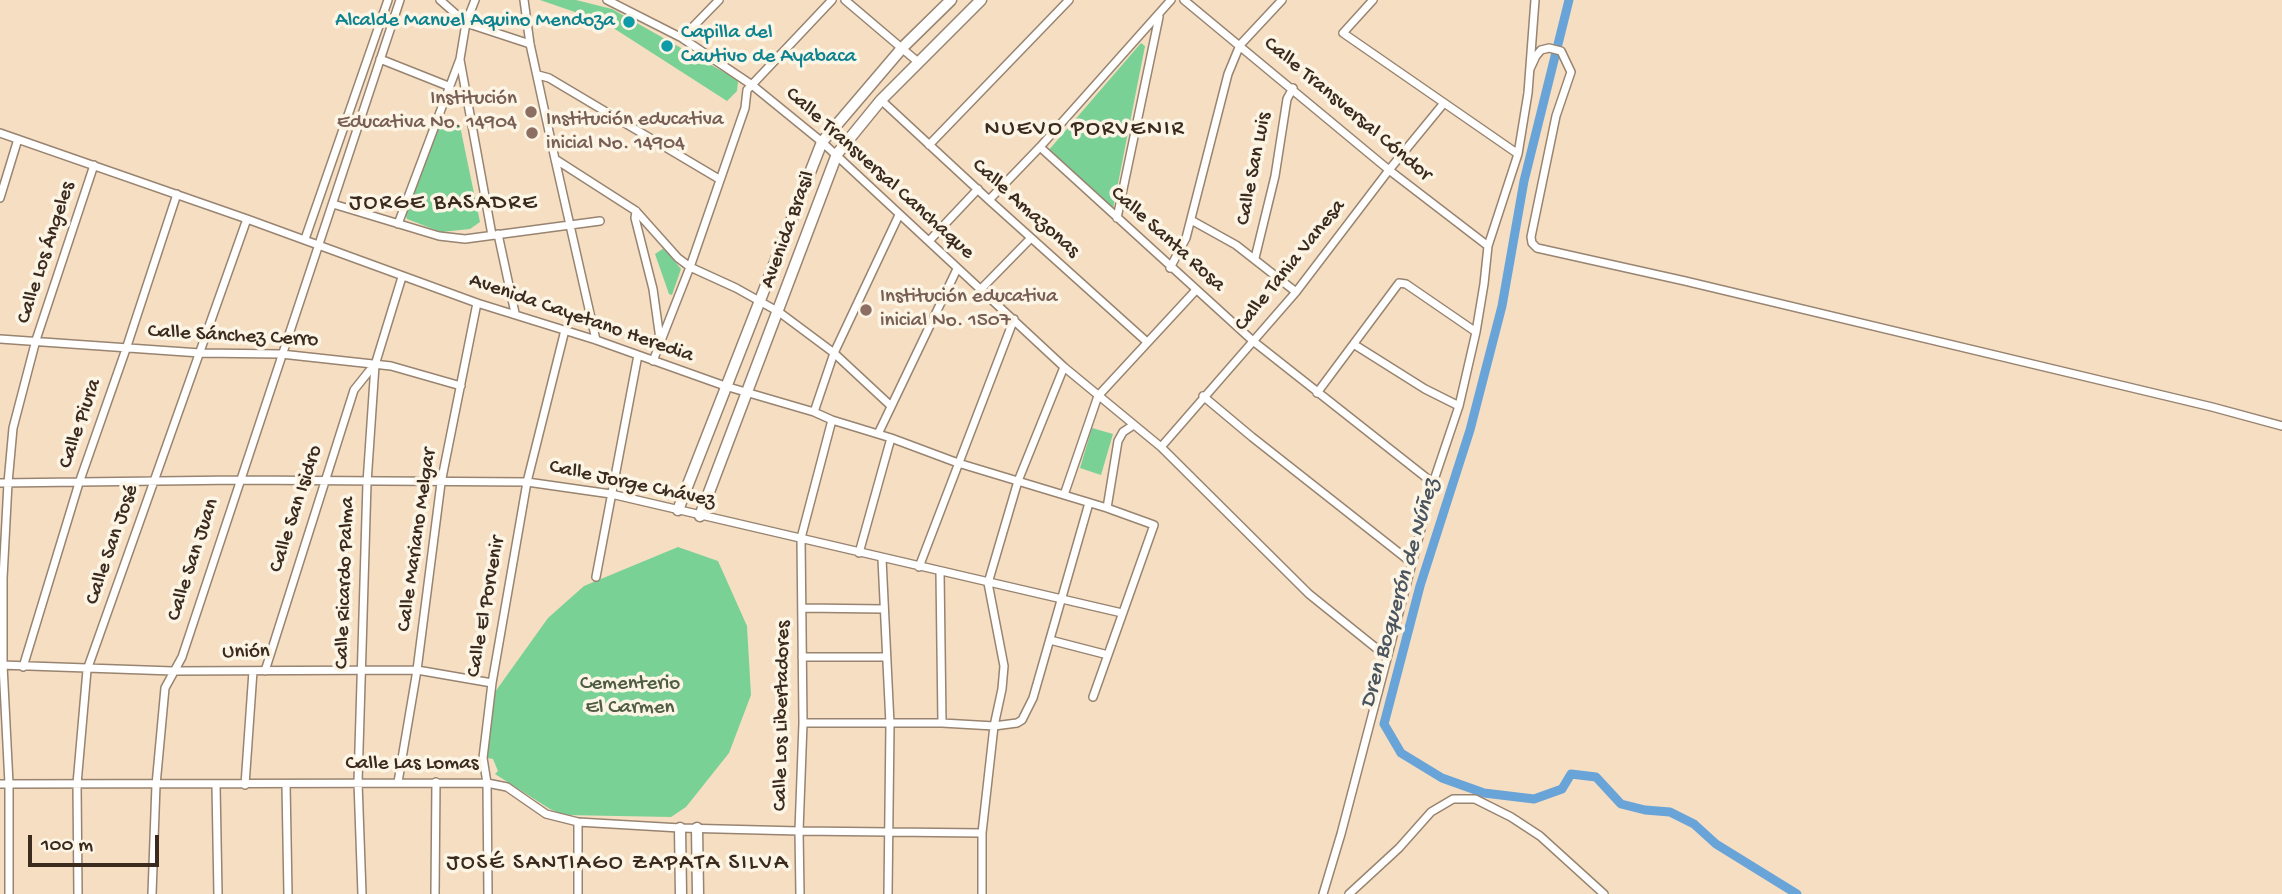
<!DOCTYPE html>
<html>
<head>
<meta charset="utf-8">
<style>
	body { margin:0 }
	#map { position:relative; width:2282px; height:894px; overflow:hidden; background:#f5dec2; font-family:"Gochi Hand",sans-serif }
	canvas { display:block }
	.scale { position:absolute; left:28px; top:835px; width:131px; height:32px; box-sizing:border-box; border:4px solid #3b2a1e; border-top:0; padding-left:9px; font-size:21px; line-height:24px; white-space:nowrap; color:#3b2a1e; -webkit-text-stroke:5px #fcf5e5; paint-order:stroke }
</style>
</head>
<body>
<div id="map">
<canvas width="2282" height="894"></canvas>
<div class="scale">100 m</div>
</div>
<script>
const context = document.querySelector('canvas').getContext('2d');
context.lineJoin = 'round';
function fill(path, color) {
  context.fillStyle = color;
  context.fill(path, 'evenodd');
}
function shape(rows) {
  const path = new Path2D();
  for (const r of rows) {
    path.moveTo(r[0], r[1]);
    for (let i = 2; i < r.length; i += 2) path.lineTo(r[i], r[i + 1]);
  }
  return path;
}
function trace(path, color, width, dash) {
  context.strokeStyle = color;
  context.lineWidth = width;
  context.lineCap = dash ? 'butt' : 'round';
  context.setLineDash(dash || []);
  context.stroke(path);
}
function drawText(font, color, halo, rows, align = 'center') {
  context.font = font + ' "Gochi Hand",sans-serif';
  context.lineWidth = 7;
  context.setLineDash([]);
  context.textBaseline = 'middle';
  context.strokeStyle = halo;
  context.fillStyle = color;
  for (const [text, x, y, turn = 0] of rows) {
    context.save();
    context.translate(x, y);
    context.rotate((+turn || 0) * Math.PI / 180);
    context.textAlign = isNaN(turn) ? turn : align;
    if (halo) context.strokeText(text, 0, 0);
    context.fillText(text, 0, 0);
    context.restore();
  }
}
const green = shape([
	[540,0,576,0,612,9,736,79,738,82,737,91,727,101,604,22],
	[1141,43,1145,46,1113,209,1048,151],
	[440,123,460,126,480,222,470,229,441,232,407,219,404,211],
	[664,248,681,269,672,295,669,294,655,254],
	[1092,428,1113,434,1101,475,1080,468],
	[678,547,718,561,747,626,751,695,729,753,686,807,671,817,564,815,550,809,495,774,498,771,493,759,487,758,485,755,495,692,548,618,584,586]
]);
const canal = shape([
	[1569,0,1524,181,1502,306,1470,430,1420,586,1384,724,1401,753,1442,778,1484,793,1534,799,1562,789,1571,774,1596,777,1621,804,1645,810,1670,812,1694,824,1716,844,1797,894]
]);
const street = shape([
	[440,0,466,23,530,44],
	[524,0,530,44,555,159,596,340],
	[607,0,682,38,752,85,822,142,1064,367,1161,447,1309,594,1386,656],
	[845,0,918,62],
	[1184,0,1389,170,1488,246],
	[1373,0,1343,33,1518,154],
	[682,38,719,0],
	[380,59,448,86],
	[460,60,492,235],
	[1530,69,1536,56,1541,50,1549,48,1561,51,1571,72,1556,116,1531,237,1532,243,1537,248,1685,281,2212,407,2282,426],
	[538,75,549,78,719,179],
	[881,100,989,200,1147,342],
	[0,133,247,219,477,303,596,340,725,386,814,412,832,420,891,438,958,463,1107,508,1154,525,1093,697],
	[929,145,1069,0],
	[1040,147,1253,341,1433,483],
	[555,159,636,211,678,258,690,267,736,288,779,312,834,353,891,406],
	[0,198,18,139],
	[989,200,1040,147,1171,0],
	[333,204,439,236,465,239,600,221],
	[636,211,635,218,653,289,660,339],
	[1117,218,1159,17],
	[1191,220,1236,245,1296,292],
	[398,224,460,59,466,23,475,0],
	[498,234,515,313],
	[305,239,388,0],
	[929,241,978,189],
	[1255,258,1275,176,1287,99,1293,88],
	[1170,268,1186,238,1228,74,1240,45,1282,0],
	[980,290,1031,238],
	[0,339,200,353,281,354,391,366,461,386],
	[1355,345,1425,389,1459,406],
	[653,361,690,267,745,108,747,90,832,0],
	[1317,393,1399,283,1406,284,1476,332],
	[1203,396,1252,437,1412,563],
	[814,412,834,353,899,215],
	[878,434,957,269],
	[1161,447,1296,292,1389,170,1444,103],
	[0,483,239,480,527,482,611,494,1122,613],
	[1064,495,1098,396,1196,290],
	[1107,508,1118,441,1123,432,1132,426],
	[859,553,891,438],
	[882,559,890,724,888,894],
	[919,567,1014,319],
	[940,572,942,723],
	[596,577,638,355],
	[802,608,884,609],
	[1050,640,1108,655],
	[802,657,886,657],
	[1,665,173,671,417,670,492,683],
	[23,667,79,483,126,349,177,194],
	[265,671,354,390,374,365],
	[803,723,942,723,994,726,1017,723,1022,720,1033,698,1089,503],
	[398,782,417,670,441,483,477,303],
	[0,784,487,783,507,787,546,814,578,822,680,828,799,831,982,833],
	[286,784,288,894],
	[216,785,218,894],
	[245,785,253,671],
	[578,822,578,894],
	[9,894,9,784,3,665,3,578,8,483,13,428,36,340,94,165],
	[78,894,77,784,87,670,247,219],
	[152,894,156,785,165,688,182,657,400,0],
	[362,894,358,782,367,483,375,365,402,277],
	[435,894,436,782],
	[488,894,487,783,483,758,492,683,527,482,565,330],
	[800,894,799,831,803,723,801,538,832,420],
	[982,894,982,833,994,726,1002,689,1004,666,988,583,1018,481,1064,367],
	[1323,894,1341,834,1433,483,1459,406,1476,332,1484,284,1488,246,1518,154,1528,93,1535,0],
	[1349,894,1399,848,1431,812,1453,799,1475,799,1511,817,1540,836,1604,894]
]);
const secondary = shape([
	[678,510,822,142,903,47,951,0],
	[700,516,837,154,881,100,981,0],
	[680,828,681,894],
	[697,828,698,894]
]);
const markers = [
	[629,22,7,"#0f9aa8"],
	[667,46,7,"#0f9aa8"],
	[531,112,7,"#8d6e63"],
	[532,133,7,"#8d6e63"],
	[866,310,7,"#8d6e63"]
];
const cultureNames = [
	["Alcalde Manuel Aquino Mendoza",615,22],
	["Capilla del",681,34,"left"],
	["Cautivo de Ayabaca",681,58,"left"]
];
const educationNames = [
	["Institución",517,100,"right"],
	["Educativa No. 14904",517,124,"right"],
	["Institución educativa",546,121],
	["inicial No. 14904",546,145],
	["Institución educativa",880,298],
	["inicial No. 1507",880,322]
];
const streetNames = [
	["Calle Transversal Cóndor",1347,110,40],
	["Calle San Luis",1255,169,-79],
	["Calle Transversal Canchaque",879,174,42],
	["Calle Amazonas",1025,209,42],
	["Avenida Brasil",789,230,-70],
	["Calle Santa Rosa",1167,240,42],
	["Calle Los Ángeles",47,253,-72],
	["Calle Tania Vanesa",1291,266,-51],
	["Avenida Cayetano Heredia",581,319,19],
	["Calle Sánchez Cerro",233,337,3],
	["Calle Piura",81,424,-71],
	["Calle Jorge Chávez",632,485,12],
	["Calle San Isidro",297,509,-72],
	["Calle Mariano Melgar",418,540,-82],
	["Calle San José",113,545,-71],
	["Calle San Juan",194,560,-72],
	["Calle Ricardo Palma",346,583,-88],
	["Calle El Porvenir",487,607,-80],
	["Unión",246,653,-1],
	["Calle Los Libertadores",783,716,-89],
	["Calle Las Lomas",412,765]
];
const parkNames = [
	["Cementerio",630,685],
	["El Carmen",630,709]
];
const neighbourhoodNames = [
	["NUEVO PORVENIR",1085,130],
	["JORGE BASADRE",444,204],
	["JOSÉ SANTIAGO ZAPATA SILVA",618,864]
];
const waterNames = [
	["Dren Boquerón de Núñez",1401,594,-74]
];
fill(green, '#7ad195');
trace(canal, '#69a4d9', 9);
trace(street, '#988470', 10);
trace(secondary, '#988470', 13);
trace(street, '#fff', 7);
trace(secondary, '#fff', 10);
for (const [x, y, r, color] of markers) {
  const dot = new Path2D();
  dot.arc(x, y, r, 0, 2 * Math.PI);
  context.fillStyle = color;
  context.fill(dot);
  trace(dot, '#fcf5e5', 2.5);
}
drawText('21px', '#0d838f', '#fcf5e5', cultureNames, 'right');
drawText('21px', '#785e54', '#fcf5e5', educationNames, 'left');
drawText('21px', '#3b2a1e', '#fcf5e5', streetNames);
drawText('21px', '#4e5c42', '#fcf5e5', parkNames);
context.letterSpacing = '2px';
drawText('23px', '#3b2a1e', '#fcf5e5', neighbourhoodNames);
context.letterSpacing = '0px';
drawText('italic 23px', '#4b555f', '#fcf5e5', waterNames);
</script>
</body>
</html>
